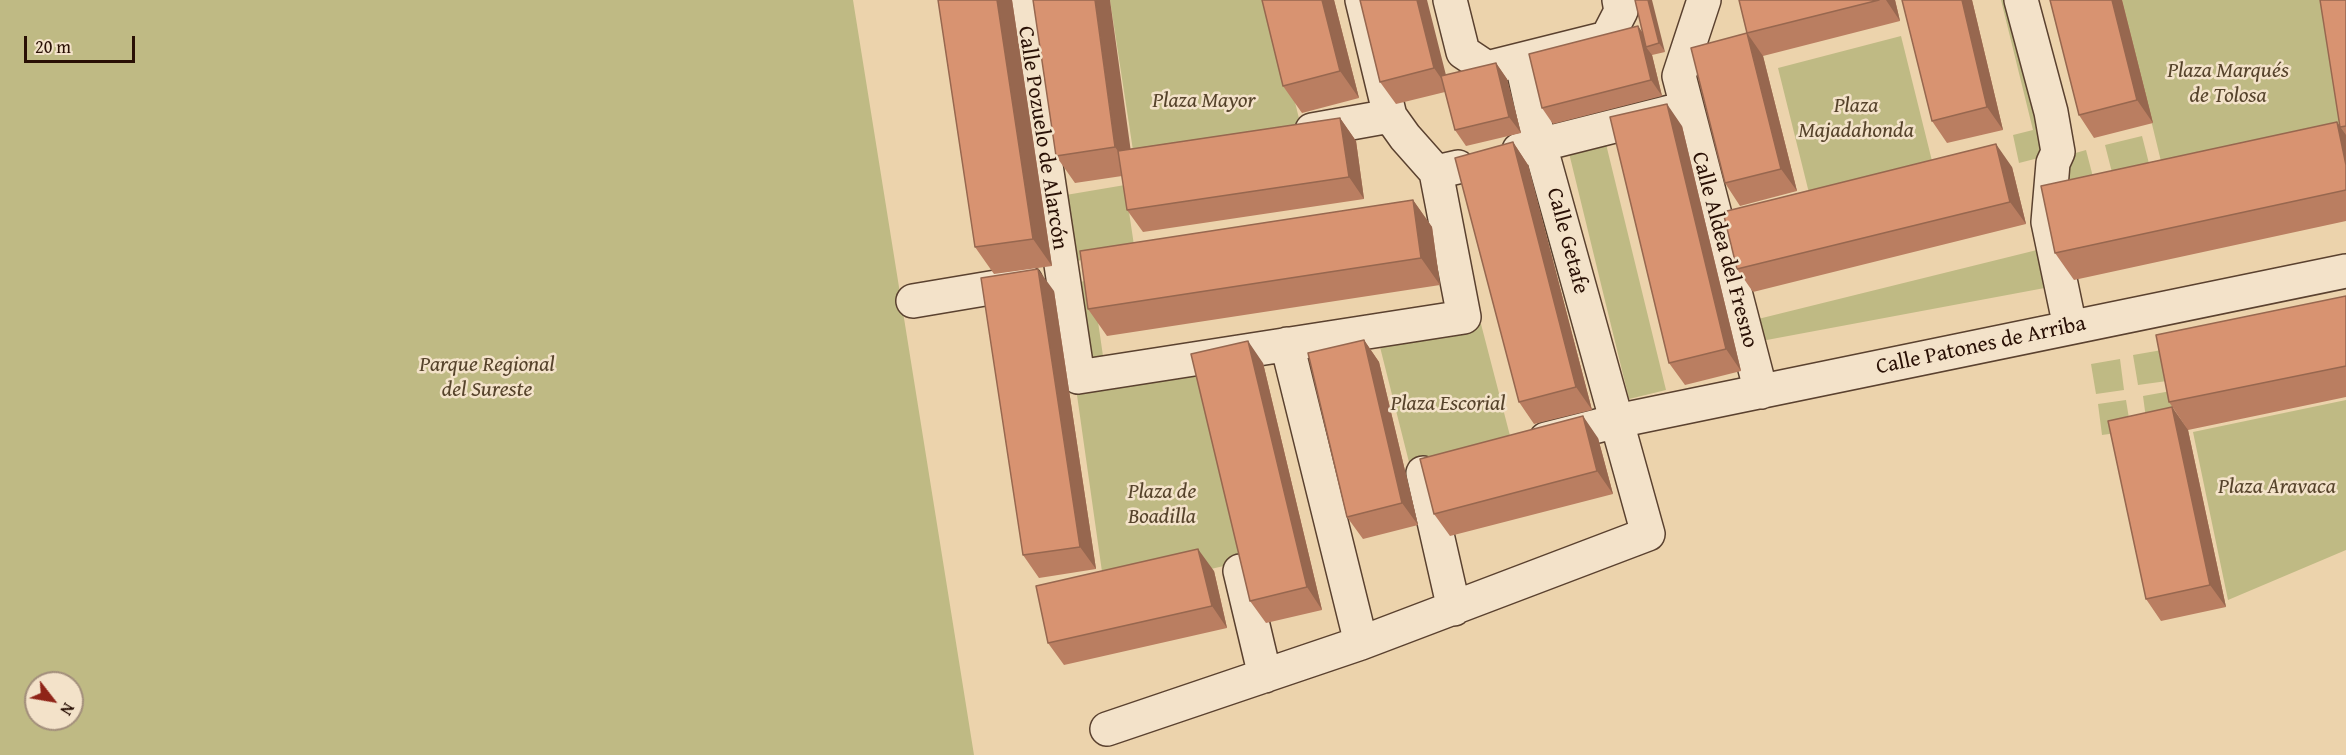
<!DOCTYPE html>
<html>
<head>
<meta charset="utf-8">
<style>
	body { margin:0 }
	#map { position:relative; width:2346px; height:755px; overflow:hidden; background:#ecd3ac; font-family:"Gentium Book Plus",serif }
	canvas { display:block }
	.north { position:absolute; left:24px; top:671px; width:60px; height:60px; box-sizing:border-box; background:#f3e2c9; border:2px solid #a28e7b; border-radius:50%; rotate:121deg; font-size:16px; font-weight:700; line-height:24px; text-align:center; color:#291005 }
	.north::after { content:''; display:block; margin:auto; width:21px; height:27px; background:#8f2418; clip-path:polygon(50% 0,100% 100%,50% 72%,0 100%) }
	.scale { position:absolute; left:24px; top:36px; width:111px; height:27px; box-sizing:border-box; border:3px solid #291005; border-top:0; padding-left:8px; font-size:18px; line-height:21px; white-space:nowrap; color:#291005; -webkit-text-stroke:4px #f3e2c9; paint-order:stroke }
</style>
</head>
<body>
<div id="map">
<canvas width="2346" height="755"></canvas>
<div class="north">N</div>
<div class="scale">20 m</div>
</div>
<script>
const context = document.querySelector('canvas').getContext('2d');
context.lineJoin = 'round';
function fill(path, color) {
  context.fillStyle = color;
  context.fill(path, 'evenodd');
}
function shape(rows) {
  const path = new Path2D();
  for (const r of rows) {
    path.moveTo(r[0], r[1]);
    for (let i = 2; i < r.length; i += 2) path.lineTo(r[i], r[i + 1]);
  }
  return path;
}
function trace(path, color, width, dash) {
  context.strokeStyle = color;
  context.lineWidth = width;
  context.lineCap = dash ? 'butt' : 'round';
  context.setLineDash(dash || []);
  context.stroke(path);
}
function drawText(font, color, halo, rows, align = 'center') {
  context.font = font + ' "Gentium Book Plus",serif';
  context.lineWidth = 5;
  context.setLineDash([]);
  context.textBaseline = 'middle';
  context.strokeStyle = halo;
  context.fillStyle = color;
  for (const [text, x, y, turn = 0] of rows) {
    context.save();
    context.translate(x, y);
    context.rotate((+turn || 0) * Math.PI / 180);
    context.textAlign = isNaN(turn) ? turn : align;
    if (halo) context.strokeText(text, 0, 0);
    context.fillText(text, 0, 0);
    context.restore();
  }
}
const green = shape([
	[0,0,853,0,974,755,0,755],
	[36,683,72,683,72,719,36,719],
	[1110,0,1270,0,1305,143,1136,170],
	[2001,0,2012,0,2050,155,2019,163,2013,135,2033,130],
	[2122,0,2326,0,2346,110,2346,146,2166,182],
	[1901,36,1934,169,1811,201,1778,68],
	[2142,136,2155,187,2118,196,2105,145],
	[1606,144,1666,390,1629,399,1569,153],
	[2086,150,2099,200,2055,210,2065,156],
	[1125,185,1135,252,1069,262,1060,196],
	[2041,249,2050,287,1756,342,1750,321],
	[1092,280,1103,356,1090,358,1079,282],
	[1481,324,1515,455,1414,482,1379,343],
	[2162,350,2167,381,2138,385,2133,355],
	[2120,359,2124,390,2096,394,2091,364],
	[1200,369,1246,561,1105,593,1076,388],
	[2171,391,2176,422,2147,426,2143,396],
	[2126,400,2131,431,2102,435,2098,404],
	[2346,400,2346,550,2228,600,2193,432]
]);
const minor = shape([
	[1021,0,1078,377,1464,317,1436,172],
	[1362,0,1390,116,1405,137,1436,172,1458,167],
	[1450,0,1463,52,1487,68,1607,38,1621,11,1619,0],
	[1704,0,1679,76,1761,392],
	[2021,0,2051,112,2058,152,2053,163,2048,222,2070,327],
	[1312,130,1390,116],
	[1519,150,1686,108],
	[913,301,1026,282],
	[1287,344,1361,643],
	[1546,439,1617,421,2346,271],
	[1423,473,1454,609],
	[1240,571,1265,676],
	[1107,729,1361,643,1648,534,1540,145,1521,60]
]);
const wall = shape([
	[938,0,1012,0,1052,266,994,274,975,247],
	[1033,0,1130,149,1340,118,1356,141,1364,199,1143,232,1127,210,1122,176,1075,183,1056,156],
	[1334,0,1359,98,1302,113,1283,86],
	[1360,0,1446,75,1496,63,1507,79,1521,133,1466,146,1455,130,1445,92,1396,104,1380,82],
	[1635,0,1665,52,1652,55,1662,96,1553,124,1542,108,1638,26,1643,34],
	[1739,0,1895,0,1900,21,1763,56,1797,191,1740,206,1725,183,1747,33],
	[1972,0,2003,130,1947,143,1932,121],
	[2050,0,2122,0,2153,123,2094,138,2079,115],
	[2346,0,2346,135,2340,127],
	[2337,122,2346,135,2346,221,2074,280,2055,253],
	[1682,126,1741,371,1685,385,1669,363],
	[1513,142,1528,165,1592,410,1534,424,1519,402],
	[2012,167,2026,224,1753,292,1737,269],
	[1413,200,1432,227,1440,285,1107,336,1088,309],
	[1054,291,1096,569,1039,578,1023,555],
	[2346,296,2346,397,2188,430,2169,402],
	[1364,340,1379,362,1418,525,1363,539,1347,517],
	[1263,363,1322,610,1266,623,1250,601],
	[2172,407,2188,430,2226,607,2161,621,2146,599],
	[1598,438,1613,494,1450,536,1434,514],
	[1214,571,1227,628,1064,665,1048,643]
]);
const shadedWall = shape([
	[997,0,1012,0,1052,266,1033,239],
	[1095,0,1110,0,1134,174,1115,147],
	[1322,0,1334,0,1359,98,1340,71],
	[1417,0,1427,0,1450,91,1434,68],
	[1648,0,1652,0,1665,52,1659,43],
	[1886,0,1895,0,1900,21],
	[1962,0,1972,0,2003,130,1987,107],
	[2112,0,2122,0,2153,123,2137,100],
	[1638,26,1649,42,1646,47,1652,55,1662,96,1651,80],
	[1747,33,1763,56,1797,191,1781,169],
	[1496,63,1507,79,1521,133,1509,117],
	[1667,104,1682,126,1741,371,1726,349],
	[1340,118,1356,141,1364,199,1349,177],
	[2337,122,2346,135,2346,165],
	[1513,142,1528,165,1592,410,1576,387],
	[1996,144,2012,167,2026,224,2010,202],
	[1413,200,1432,227,1440,285,1421,258],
	[1038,269,1054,291,1096,569,1080,547],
	[1364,340,1379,362,1418,525,1402,503],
	[1248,341,1263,363,1322,610,1307,587],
	[2172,407,2188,430,2226,607,2210,585],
	[1583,416,1598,438,1613,494,1597,471],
	[1198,549,1214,571,1227,628,1212,606]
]);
const building = shape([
	[938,0,997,0,1033,239,975,247,938,0],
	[1033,0,1095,0,1115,147,1056,156,1033,0],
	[1262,0,1322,0,1340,71,1283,86,1262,0],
	[1360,0,1417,0,1434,68,1380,82,1360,0],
	[1635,0,1648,0,1659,43,1646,47,1635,0],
	[1739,0,1879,0,1747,33,1739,0],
	[1902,0,1962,0,1987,107,1932,121,1902,0],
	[2050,0,2112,0,2137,100,2079,115,2050,0],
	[2320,0,2346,0,2346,126,2340,127,2320,0],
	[1638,26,1651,80,1542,108,1529,54,1638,26],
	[1747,33,1781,169,1725,183,1691,48,1747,33],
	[1496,63,1509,117,1455,130,1441,76,1496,63],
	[1667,104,1726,349,1669,363,1610,117,1667,104],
	[1340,118,1349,177,1127,210,1118,151,1340,118],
	[2337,122,2346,165,2346,190,2055,253,2041,186,2337,122],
	[1513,142,1576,387,1519,402,1455,158,1513,142],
	[1996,144,2010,202,1737,269,1723,212,1996,144],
	[1413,200,1421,258,1088,309,1080,251,1413,200],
	[1038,269,1080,547,1023,555,981,278,1038,269],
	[2346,296,2346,366,2169,402,2156,335,2346,296],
	[1364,340,1402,503,1347,517,1308,353,1364,340],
	[1248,341,1307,587,1250,601,1191,354,1248,341],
	[2172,407,2210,585,2146,599,2108,421,2172,407],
	[1583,416,1597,471,1434,514,1420,459,1583,416],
	[1198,549,1212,606,1048,643,1036,586,1198,549]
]);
const parkNames = [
	["Plaza Marqués",2228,71],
	["de Tolosa",2228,96],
	["Plaza Mayor",1204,101],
	["Plaza",1856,106],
	["Majadahonda",1856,131],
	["Parque Regional",487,365],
	["del Sureste",487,390],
	["Plaza Escorial",1448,404],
	["Plaza Aravaca",2277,487],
	["Plaza de",1162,492],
	["Boadilla",1162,517]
];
const streetNames = [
	["Calle Pozuelo de Alarcón",1042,138,81],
	["Calle Getafe",1567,241,75],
	["Calle Aldea del Fresno",1724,250,75],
	["Calle Patones de Arriba",1981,346,-12]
];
fill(green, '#bfba84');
trace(minor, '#5a412f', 36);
trace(minor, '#f3e2c9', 33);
fill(wall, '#ba7e61');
fill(shadedWall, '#97674f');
fill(building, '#d89371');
trace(building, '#97674f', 1.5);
drawText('italic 22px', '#56432b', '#f3e2c9', parkNames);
drawText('22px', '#291005', '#f3e2c9', streetNames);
</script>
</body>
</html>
